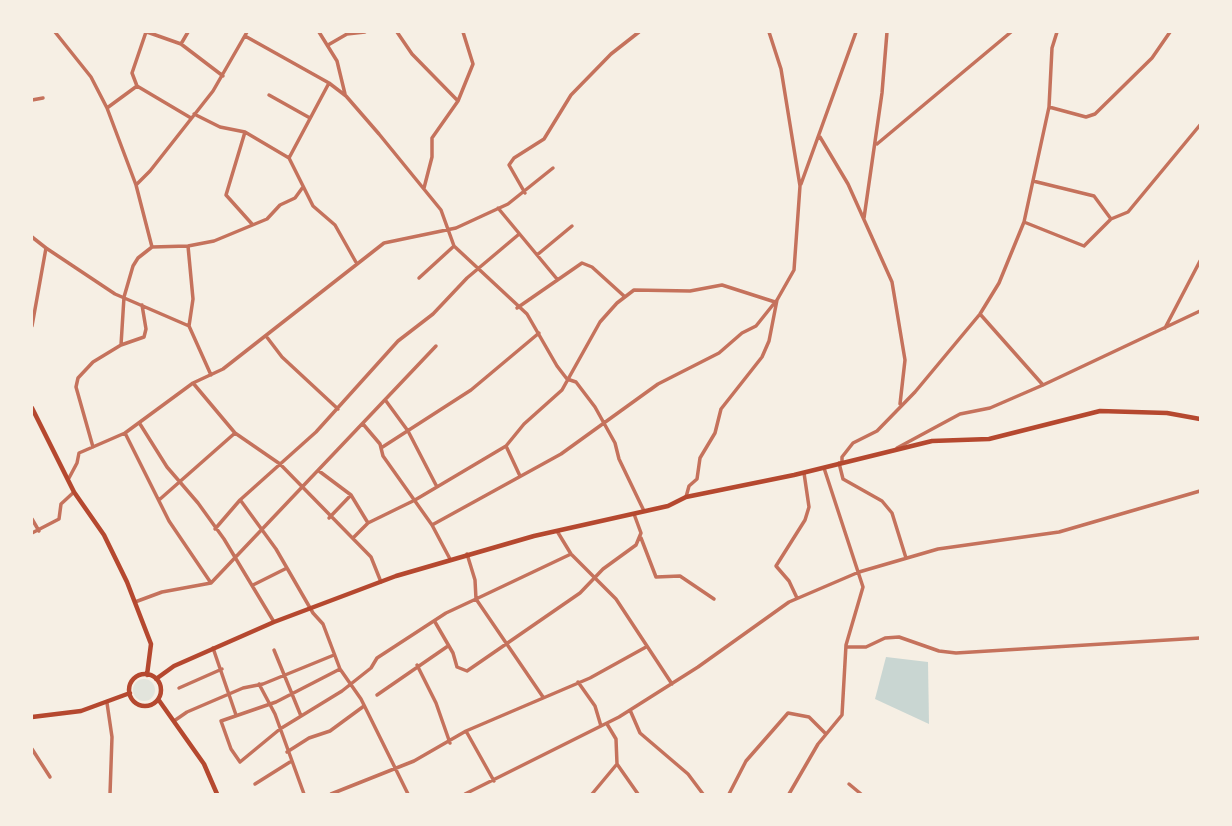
<!DOCTYPE html>
<html>
<head>
<meta charset="utf-8">
<style>
	body { margin:0 }
	#map { position:relative; width:1232px; height:826px; overflow:hidden; background:#f6efe4; font-family:"PT Sans",sans-serif }
	canvas { display:block }
	.frame { position:absolute; inset:0; border:33px solid #f6efe4; pointer-events:none }
</style>
</head>
<body>
<div id="map">
<canvas width="1232" height="826"></canvas>
<div class="frame"></div>
</div>
<script>
const context = document.querySelector('canvas').getContext('2d');
context.lineJoin = 'round';
function fill(path, color) {
  context.fillStyle = color;
  context.fill(path, 'evenodd');
}
function shape(rows) {
  const path = new Path2D();
  for (const r of rows) {
    if (r.length === 3) {
      path.moveTo(r[0] + r[2], r[1]);
      path.arc(r[0], r[1], r[2], 0, 2 * Math.PI);
      continue;
    }
    path.moveTo(r[0], r[1]);
    for (let i = 2; i < r.length; i += 2) path.lineTo(r[i], r[i + 1]);
  }
  return path;
}
function trace(path, color, width, dash) {
  context.strokeStyle = color;
  context.lineWidth = width;
  context.lineCap = dash ? 'butt' : 'round';
  context.setLineDash(dash || []);
  context.stroke(path);
}
const green = shape([
	[144,690,11]
]);
const water = shape([
	[886,657,928,662,929,724,875,699]
]);
const minor = shape([
	[55,32,91,77,107,108,136,185,152,247,138,258,133,266,124,297,121,345,93,362,78,378,76,387,93,447],
	[147,32,181,44,223,76],
	[319,32,337,61,345,94],
	[397,32,412,54,458,101],
	[245,36,329,83,346,96,379,134,441,210,454,246,527,314,557,366,567,379,576,382,595,407,615,443,619,459,644,511],
	[181,44,188,32],
	[328,45,347,34,365,32],
	[329,83,289,158,313,206,335,225,357,264],
	[137,86,191,118],
	[269,95,310,118],
	[32,100,43,98],
	[1049,107,1086,117,1095,114,1152,58,1170,32],
	[107,108,137,86,132,73,146,32],
	[194,114,220,127,245,132,289,158],
	[245,132,226,195,252,224],
	[820,137,848,184,892,282,905,360,900,404],
	[877,144,1011,32],
	[1033,181,1094,196,1111,219],
	[801,184,856,32],
	[136,185,150,171,213,91,247,32],
	[424,188,432,157,432,138,458,101,473,64,463,32],
	[525,193,509,165,514,158,544,139,571,95,611,54,639,32],
	[498,208,557,279],
	[864,218,882,93,887,32],
	[1024,222,1084,246,1111,219,1128,212,1200,125],
	[32,237,46,248,32,326],
	[188,246,193,299,189,326],
	[152,247,188,246,214,241,267,219,280,205,295,198,303,187],
	[46,248,115,294,189,326,211,375],
	[537,255,572,226],
	[419,278,454,246],
	[517,308,582,263,592,267,624,296],
	[980,314,1043,385],
	[1165,328,1200,261],
	[266,336,282,357,338,409],
	[121,345,144,337,146,329,142,305],
	[193,383,235,433,280,464,371,557,381,582],
	[386,401,408,431,437,487],
	[140,424,167,467,198,503,224,539,274,622],
	[363,424,380,444,383,456,432,525,450,559],
	[125,433,169,521,211,583],
	[506,446,520,476],
	[381,448,471,390,539,333],
	[897,448,960,414,990,408,1043,385,1200,311],
	[842,462,842,457,853,443,877,431,915,392,980,314,999,283,1024,222,1049,107,1052,48,1057,32],
	[839,463,843,479,882,501,892,513,906,558],
	[319,471,351,495,368,523],
	[69,478,77,463,79,453,125,433,193,383,223,369,384,243,456,228,508,204,553,168],
	[686,497,689,486,697,479,700,458,715,433,721,409,762,357,769,341,777,300,794,270,800,186,781,69,769,32],
	[159,500,235,433],
	[241,501,276,549,313,613,323,624,340,669,361,699,408,794],
	[329,518,351,495],
	[32,519,39,531],
	[432,525,561,454,658,384,719,353,742,333,756,326,776,301],
	[215,529,240,500,316,432,398,341,433,314,467,278,518,235],
	[557,531,571,554,616,599,672,684],
	[32,533,59,519,61,504,74,492],
	[353,538,368,523,415,500,506,446,524,424,562,390,600,322,617,303,634,290,690,291,722,285,775,302],
	[641,538,656,577,680,576,714,599],
	[253,585,287,568],
	[797,598,789,581,776,566,805,520,809,507,804,473],
	[135,602,162,592,211,583,436,346],
	[435,622,453,653,457,667,467,671,580,593,603,569,636,545,641,533,634,514],
	[846,647,866,647,885,638,899,637,939,651,956,653,1200,638],
	[213,648,236,715],
	[274,650,301,716],
	[417,665,436,703,450,743],
	[340,669,276,702,221,721,231,749,240,762,280,729,342,691,371,668,377,658,446,613,476,599,475,580,467,554],
	[578,682,595,706,601,726],
	[259,684,275,714,304,794],
	[179,688,222,669],
	[377,695,448,646],
	[543,697,476,599,571,554],
	[107,703,112,737,110,794],
	[630,710,640,733,688,774,703,794],
	[174,721,187,712,243,688,263,684,334,655],
	[466,731,494,781],
	[32,749,50,777],
	[287,752,309,738,330,731,364,706],
	[617,764,638,794],
	[255,784,290,762],
	[849,784,861,794],
	[331,794,414,761,466,731,590,678,646,647],
	[465,794,619,717,698,667,789,602,859,572,938,549,1059,532,1200,491],
	[592,794,617,764,616,739,607,724],
	[729,794,746,761,788,713,809,717,825,733],
	[789,794,818,744,842,715,846,645,863,587,824,468]
]);
const secondary = shape([
	[32,408,74,492,104,535,127,582,151,644,147,675],
	[145,690,16],
	[156,679,174,666,274,622,396,576,534,536,668,506,686,497,794,475,932,441,989,439,1100,411,1167,413,1200,419],
	[158,699,204,764,217,794],
	[32,717,81,711,130,693]
]);
fill(green, '#e2e4dc');
fill(water, '#c9d6d2');
trace(minor, '#c5725c', 3.5);
trace(secondary, '#b5482f', 4.5);
</script>
</body>
</html>
